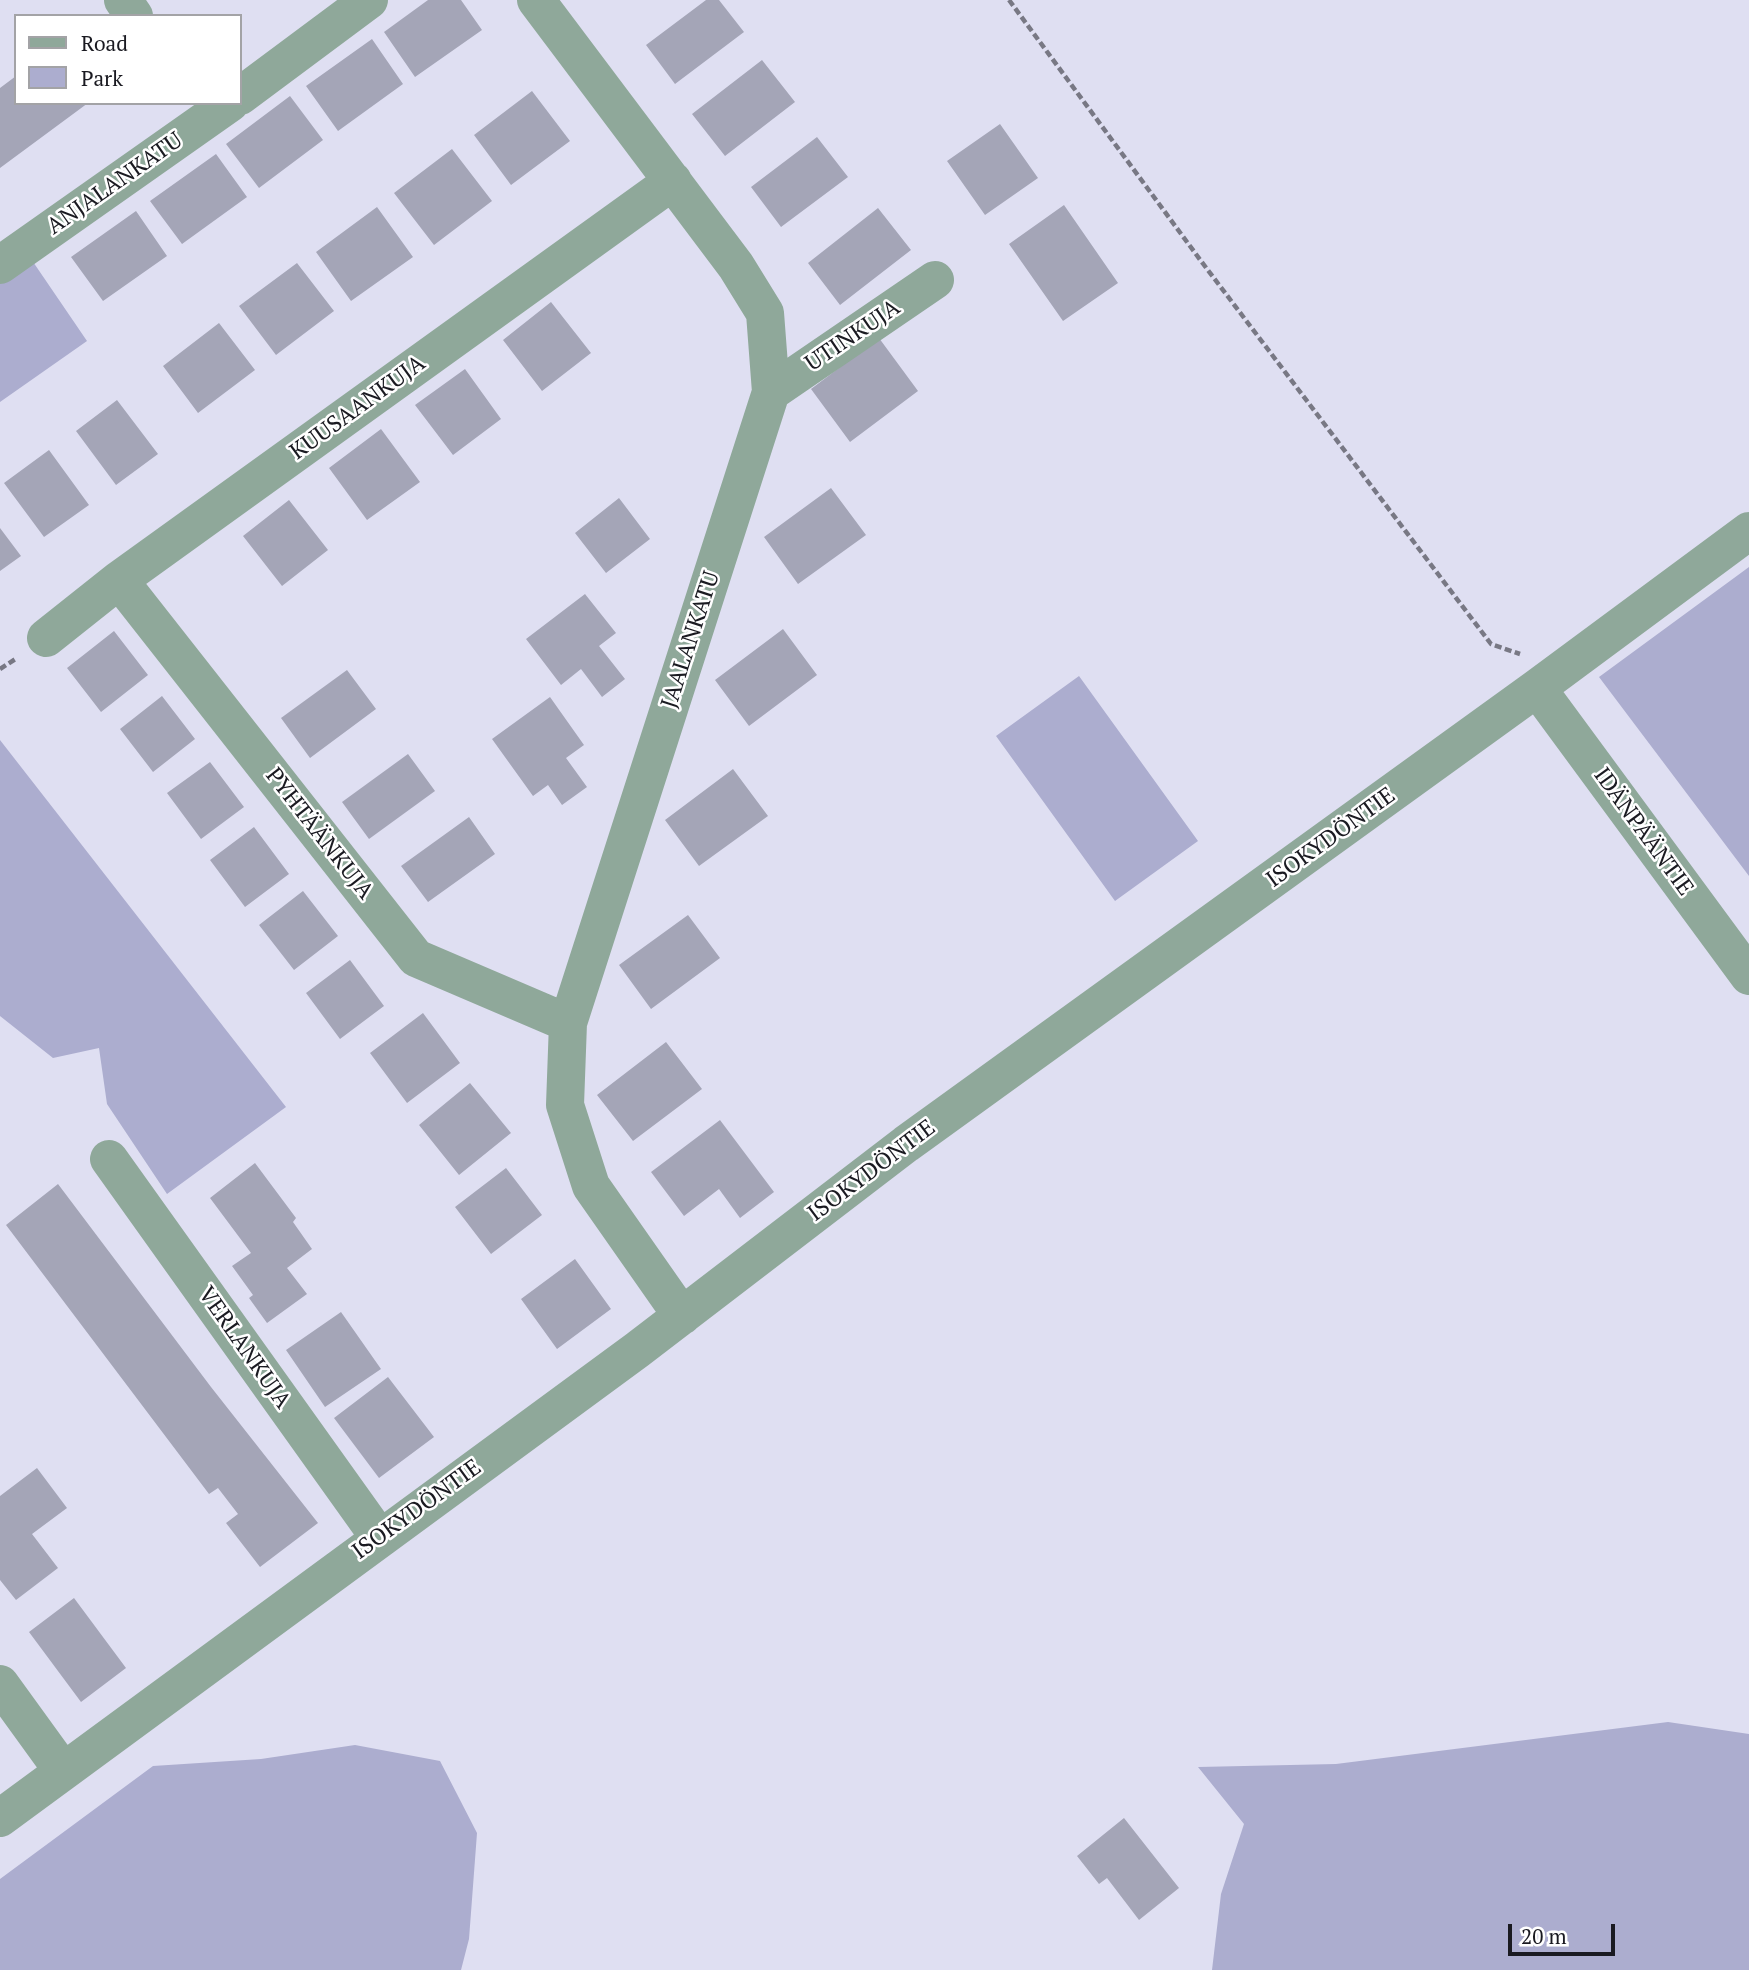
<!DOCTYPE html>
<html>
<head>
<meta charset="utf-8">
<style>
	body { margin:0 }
	#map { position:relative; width:1749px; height:1970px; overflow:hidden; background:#dfdff2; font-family:"PT Serif",serif }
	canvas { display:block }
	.legend { position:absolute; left:14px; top:14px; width:228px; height:91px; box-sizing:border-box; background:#fff; border:2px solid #a3a3a6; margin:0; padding:9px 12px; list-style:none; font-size:21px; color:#1a1a21 }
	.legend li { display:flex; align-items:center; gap:14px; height:35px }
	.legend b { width:35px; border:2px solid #a3a3a6 }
	.scale { position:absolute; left:1508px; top:1924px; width:107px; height:32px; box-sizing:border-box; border:4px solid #1a1a21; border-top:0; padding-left:9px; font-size:21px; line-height:24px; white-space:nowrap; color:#1a1a21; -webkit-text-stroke:5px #fff; paint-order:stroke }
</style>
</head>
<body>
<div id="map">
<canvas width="1749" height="1970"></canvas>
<ul class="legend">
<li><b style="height:9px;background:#8fa89a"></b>Road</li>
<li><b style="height:19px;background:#acadcf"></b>Park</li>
</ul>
<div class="scale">20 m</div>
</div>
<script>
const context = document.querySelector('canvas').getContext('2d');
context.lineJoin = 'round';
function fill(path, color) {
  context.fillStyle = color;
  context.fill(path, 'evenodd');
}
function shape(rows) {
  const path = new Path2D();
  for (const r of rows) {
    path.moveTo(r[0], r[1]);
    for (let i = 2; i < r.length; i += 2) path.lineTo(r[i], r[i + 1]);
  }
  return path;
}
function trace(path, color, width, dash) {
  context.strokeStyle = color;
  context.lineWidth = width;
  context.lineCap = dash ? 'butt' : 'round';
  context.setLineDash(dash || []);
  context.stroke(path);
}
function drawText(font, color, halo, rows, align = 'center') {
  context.font = font + ' "PT Serif",serif';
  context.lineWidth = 5;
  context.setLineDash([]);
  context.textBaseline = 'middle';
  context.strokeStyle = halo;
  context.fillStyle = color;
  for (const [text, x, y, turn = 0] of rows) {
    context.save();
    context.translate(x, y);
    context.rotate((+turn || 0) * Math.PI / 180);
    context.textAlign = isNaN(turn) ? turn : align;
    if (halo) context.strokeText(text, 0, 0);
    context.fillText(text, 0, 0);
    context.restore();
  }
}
const green = shape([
	[27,253,87,341,0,402,0,272],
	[1749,567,1749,876,1599,677],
	[1079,676,1198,841,1115,901,996,736],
	[0,740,286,1107,167,1194,107,1104,99,1048,53,1058,0,1016],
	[1668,1722,1749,1734,1749,1970,1212,1970,1221,1894,1244,1824,1198,1767,1336,1764],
	[355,1745,440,1761,477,1833,469,1939,461,1970,0,1970,0,1879,153,1766,261,1759]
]);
const building = shape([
	[428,0,461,0,482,30,415,77,384,32],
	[706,0,719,0,744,32,675,84,646,45],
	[372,39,403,84,338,131,306,86],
	[762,60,795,102,725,156,692,114],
	[16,76,16,103,88,103,0,168,0,88],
	[532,91,570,141,511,185,474,135],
	[290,96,323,140,259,188,226,144],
	[1000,124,1038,178,985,215,947,161],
	[817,137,848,177,781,227,751,187],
	[452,149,492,201,434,245,394,193],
	[216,154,247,197,182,244,150,201],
	[1064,205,1118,283,1063,321,1009,244],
	[377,207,413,257,351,301,316,252],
	[878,208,911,250,840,305,808,263],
	[136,211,167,256,103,301,71,257],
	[297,263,334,311,276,355,239,306],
	[551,302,591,353,542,391,503,340],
	[219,323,255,370,198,413,163,366],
	[879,338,918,391,850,442,811,389],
	[465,369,501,419,453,455,415,405],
	[117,400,158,454,116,485,76,431],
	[381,429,420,482,367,520,329,468],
	[49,450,89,505,44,537,4,483],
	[831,488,866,535,798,584,764,537],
	[619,498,650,539,606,573,575,533],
	[289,500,328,550,282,586,243,536],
	[0,528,21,556,0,571],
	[585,594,616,633,599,646,625,679,602,697,581,669,561,685,526,639],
	[783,629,817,675,749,726,715,680],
	[114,631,148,675,101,712,67,668],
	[347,670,376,709,310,758,281,718],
	[162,696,195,739,153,772,120,729],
	[550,697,584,745,566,758,587,787,562,805,548,785,533,796,492,739],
	[408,754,435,791,369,839,342,802],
	[210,762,244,807,201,839,167,793],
	[733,769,768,816,699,866,665,820],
	[469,817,495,854,428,902,401,866],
	[254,827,289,874,245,907,210,860],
	[303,891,338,936,294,970,259,925],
	[688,915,720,958,651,1009,619,965],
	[350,960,384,1006,340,1039,306,993],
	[423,1013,460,1063,407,1103,370,1053],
	[666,1042,702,1089,633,1141,597,1095],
	[470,1083,511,1133,459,1175,419,1125],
	[720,1120,774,1192,740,1218,719,1189,684,1216,651,1172],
	[255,1163,296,1218,293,1222,312,1249,287,1268,307,1294,267,1323,249,1298,253,1295,232,1266,251,1253,210,1198],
	[506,1168,542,1215,491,1254,455,1207],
	[58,1184,211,1387,318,1523,260,1567,226,1523,238,1514,218,1488,209,1494,6,1225],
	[575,1259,611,1309,557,1349,521,1299],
	[341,1312,381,1369,325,1407,286,1350],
	[388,1377,434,1437,379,1478,334,1418],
	[37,1468,67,1508,32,1534,58,1568,16,1600,0,1580,0,1496],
	[74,1598,126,1668,81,1702,29,1632],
	[1124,1818,1179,1888,1139,1920,1107,1878,1099,1884,1077,1856]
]);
const path = shape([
	[1009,0,1201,261,1491,644,1520,654],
	[0,669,17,658]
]);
const minor = shape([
	[123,0,134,16],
	[536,0,736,266,765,313,771,392,568,1023,565,1105,591,1186,682,1316],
	[240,96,369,0],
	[0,265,230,103],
	[771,392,935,280],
	[119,580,416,958,568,1023],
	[46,638,119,580,673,181],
	[1537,688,1749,976],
	[109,1159,379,1537],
	[0,1684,63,1771],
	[0,1818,637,1350,906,1144,1537,688,1749,531]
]);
const streetNames = [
	["ANJALANKATU",115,184,-35],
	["UTINKUJA",853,336,-34],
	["KUUSAANKUJA",358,408,-36],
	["JAALANKATU",691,640,-72],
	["IDÄNPÄÄNTIE",1643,832,54],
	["PYHTÄÄNKUJA",319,834,52],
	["ISOKYDÖNTIE",1331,838,-36],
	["ISOKYDÖNTIE",872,1171,-37],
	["VERLANKUJA",244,1348,55],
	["ISOKYDÖNTIE",417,1510,-36]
];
fill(green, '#acadcf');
fill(building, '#a4a5b7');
trace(path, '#787884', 4.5, [7, 3.5]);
trace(minor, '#8fa89a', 38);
drawText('23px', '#1a1a21', '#fff', streetNames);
</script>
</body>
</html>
